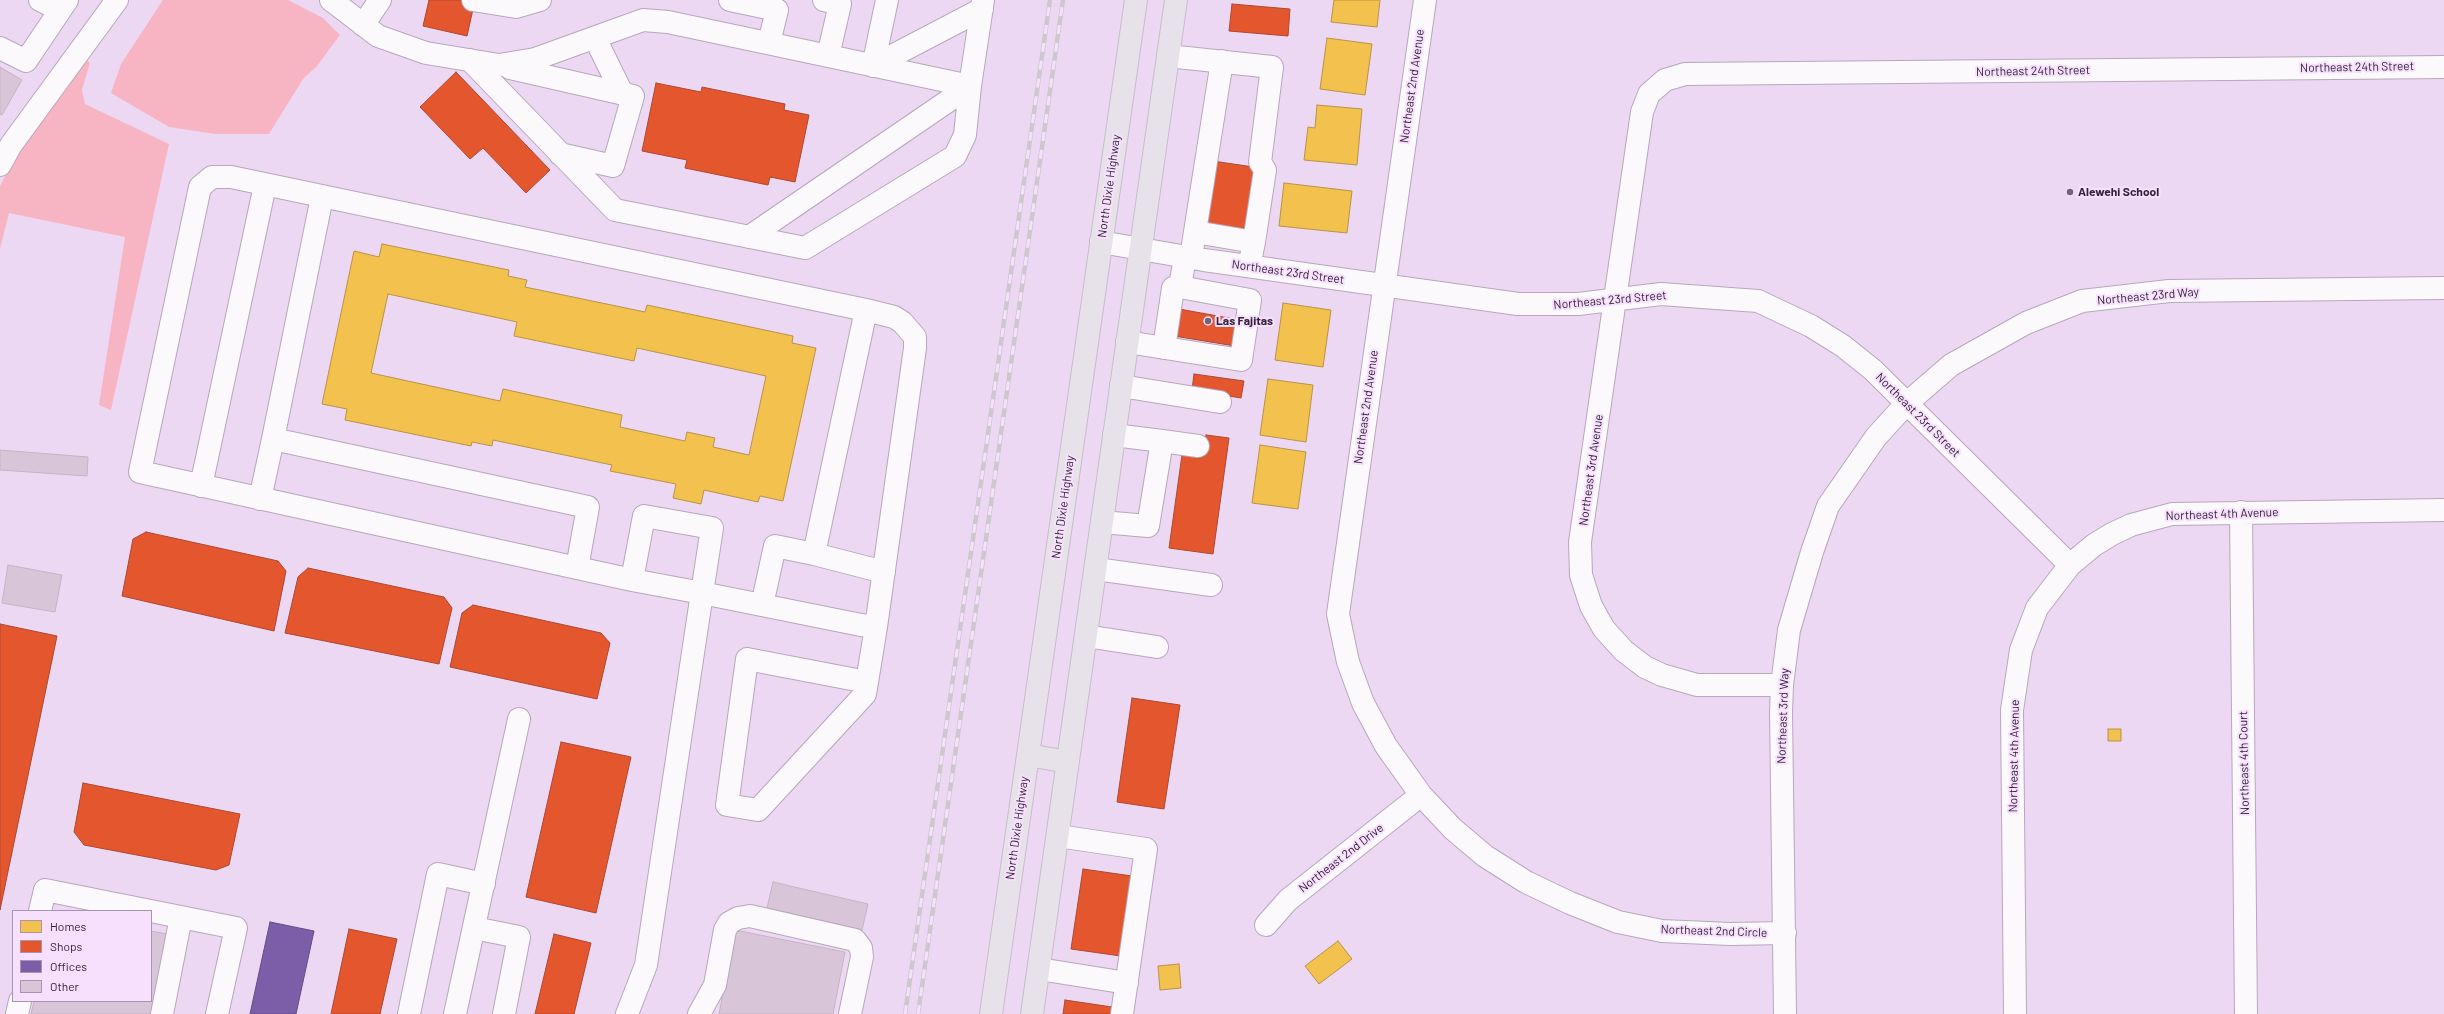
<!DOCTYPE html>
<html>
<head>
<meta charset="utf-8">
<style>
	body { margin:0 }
	#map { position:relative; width:2444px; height:1014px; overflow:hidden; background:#edd8f3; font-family:Barlow,sans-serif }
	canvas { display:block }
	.legend { position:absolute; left:12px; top:910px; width:140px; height:92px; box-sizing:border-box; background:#f7e0fe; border:1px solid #a894ae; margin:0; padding:5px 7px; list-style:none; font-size:12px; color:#322336 }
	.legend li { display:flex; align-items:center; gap:8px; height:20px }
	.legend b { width:20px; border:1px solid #a894ae }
</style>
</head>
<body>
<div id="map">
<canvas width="2444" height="1014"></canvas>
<ul class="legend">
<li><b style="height:11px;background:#f2c14e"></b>Homes</li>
<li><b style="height:11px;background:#e4572e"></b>Shops</li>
<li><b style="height:11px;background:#7b5ea7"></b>Offices</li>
<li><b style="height:11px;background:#d8c5d7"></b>Other</li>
</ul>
</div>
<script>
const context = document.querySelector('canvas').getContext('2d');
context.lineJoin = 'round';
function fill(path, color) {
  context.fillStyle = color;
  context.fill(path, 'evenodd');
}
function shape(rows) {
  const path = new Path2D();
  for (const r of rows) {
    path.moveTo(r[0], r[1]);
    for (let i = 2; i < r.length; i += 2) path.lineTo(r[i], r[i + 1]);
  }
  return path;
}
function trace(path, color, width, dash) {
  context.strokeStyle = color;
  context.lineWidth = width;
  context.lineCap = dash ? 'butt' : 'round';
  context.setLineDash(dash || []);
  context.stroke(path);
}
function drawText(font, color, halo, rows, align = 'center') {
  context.font = font + ' Barlow,sans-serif';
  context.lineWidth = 4;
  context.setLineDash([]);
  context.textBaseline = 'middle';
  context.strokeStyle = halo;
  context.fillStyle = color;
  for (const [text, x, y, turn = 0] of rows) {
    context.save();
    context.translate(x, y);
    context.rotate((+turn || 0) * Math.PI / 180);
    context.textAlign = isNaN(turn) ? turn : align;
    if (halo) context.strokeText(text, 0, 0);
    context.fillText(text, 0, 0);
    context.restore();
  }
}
const green = shape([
	[163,0,288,0,323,18,340,35,317,66,303,79,269,134,215,134,169,127,111,93,121,64],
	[84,58,90,63,82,90,85,104,169,144,111,410,99,405,125,237,9,213,0,249,0,186,21,145]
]);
const homes = shape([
	[1334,0,1380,0,1377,27,1331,22,1334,0],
	[1327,38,1372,44,1365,95,1320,89,1327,38],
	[1317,105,1362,109,1357,165,1304,160,1308,127,1315,128,1317,105],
	[1284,183,1352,191,1347,233,1279,226,1284,183],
	[382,244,509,270,508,276,527,280,525,287,645,312,647,305,793,336,792,343,816,348,783,501,760,496,758,502,704,490,701,504,673,498,676,484,610,471,612,465,493,440,492,446,472,442,471,446,345,420,347,409,322,404,354,251,379,257,382,244],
	[388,294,517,322,514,336,634,361,637,348,766,376,749,455,713,447,715,438,687,432,685,441,620,427,622,415,503,389,500,401,371,373,388,294],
	[1283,303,1331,310,1323,367,1275,360,1283,303],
	[1268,379,1313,385,1306,442,1260,435,1268,379],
	[1260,445,1306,452,1298,509,1252,503,1260,445],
	[2108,729,2121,729,2121,741,2108,741,2108,729],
	[1338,941,1352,959,1319,984,1305,966,1338,941],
	[1179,964,1181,988,1160,990,1158,966,1179,964]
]);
const shops = shape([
	[429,0,475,0,467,36,423,26,429,0],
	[1232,4,1290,9,1288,36,1229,31,1232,4],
	[456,72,550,170,526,193,483,148,470,159,420,107,456,72],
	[656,83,701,92,702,87,785,104,784,110,809,115,795,182,770,177,768,185,685,168,687,160,642,151,656,83],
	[1213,161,1260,168,1250,234,1203,227,1213,161],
	[1179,309,1240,320,1235,346,1174,336,1179,309],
	[1194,374,1244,381,1241,398,1192,390,1194,374],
	[1206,435,1229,438,1213,554,1169,548,1182,455,1202,458,1206,435],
	[146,532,278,561,286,571,274,631,122,596,133,539,146,532],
	[308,568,444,597,452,608,439,664,285,633,298,577,308,568],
	[473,605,601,633,610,643,597,699,450,667,462,613,473,605],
	[0,624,57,636,0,910,0,624],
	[1132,698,1180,705,1164,809,1117,802,1132,698],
	[561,742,631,757,596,913,526,897,561,742],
	[83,783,240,814,229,865,216,870,84,845,74,832,83,783],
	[1083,869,1139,877,1128,957,1071,949,1083,869],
	[349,929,397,939,380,1014,331,1014,349,929],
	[554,934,591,943,574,1014,535,1014,554,934],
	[1065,1000,1112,1007,1111,1014,1063,1014,1065,1000]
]);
const offices = shape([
	[270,922,314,931,296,1014,250,1014,270,922]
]);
const building = shape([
	[0,67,22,80,2,115,0,114,0,67],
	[0,450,88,457,87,476,0,470,0,450],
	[8,565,62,575,55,612,2,603,8,565],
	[773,882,868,904,862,930,767,908,773,882],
	[735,930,845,952,833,1014,719,1014,735,930],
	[151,931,173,935,157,1014,31,1014,34,1001,151,1001,151,931]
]);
const minor = shape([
	[40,0,60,10],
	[331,0,378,36,426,53,499,65,535,59,643,20,668,22,970,86,983,0],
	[473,0,516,7,540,0],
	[730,0,777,10,769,43],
	[824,0,840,4,828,56],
	[887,0,873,66,982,9],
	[1425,0,1338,614,1348,662,1363,703,1386,746,1421,795,1453,829,1485,856,1526,882,1570,903,1618,922,1662,931,1730,934,1785,933],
	[363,25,380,0],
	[595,38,622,93],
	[0,48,26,61,67,0],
	[1168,56,1272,67,1260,162,1265,170,1254,242],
	[470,60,615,210,805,248,955,156,965,135,970,86],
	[510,68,633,96,613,166,560,154],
	[0,165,11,145,117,0],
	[1195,232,1254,242,1251,257],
	[749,237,970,86],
	[1101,242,1204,260,1518,304,1578,304,1661,294,1758,301,1811,326,1843,346,1873,370,2070,565],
	[1191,257,1222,61],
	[866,310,814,554,884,572],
	[1127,342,1241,360,1250,300,1180,287,1185,257],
	[1164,348,1173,288,1180,287],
	[1121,386,1220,402],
	[273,439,322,197],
	[1162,441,1198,446],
	[201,486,265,185],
	[260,499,273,439,588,507,577,568],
	[2241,512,2246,1014],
	[1102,522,1148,526,1162,441,1114,435],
	[1096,569,1211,585],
	[632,580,140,472,200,187,212,177,231,177,866,310,894,317,902,322,915,337,915,348,876,627],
	[762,605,775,546,814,554],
	[1086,636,1157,647],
	[1782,685,1697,685,1662,675,1645,667,1624,651,1604,629,1591,606,1581,575,1580,542,1642,112,1649,94,1665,80,1685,74,2444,67],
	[1058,836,1146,849,1122,1014],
	[40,911,45,890,236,928,217,1014],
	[1266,925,1288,900,1421,795],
	[474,928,519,937,504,1014],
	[1039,969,1127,983],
	[17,1014,20,1001],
	[162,1014,181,917],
	[409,1014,438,874,484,884],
	[455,1014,519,719],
	[627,1014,646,965,699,613,702,593,712,528,644,516,632,580,702,593,861,625,876,627,867,682,865,694,758,810,727,805,747,659,867,682],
	[699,1014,715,985,725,930,729,923,738,918,750,916,855,940,861,948,862,957,850,1014],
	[1785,1014,1781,712,1782,685,1789,630,1812,552,1828,506,1876,437,1906,404,1951,365,2026,323,2082,301,2169,291,2444,288],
	[2015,1014,2012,710,2021,650,2037,608,2070,565,2094,545,2112,534,2131,525,2172,514,2444,510]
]);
const major = shape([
	[1028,755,1068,762],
	[991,1014,1136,0],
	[1032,1014,1176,0]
]);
const rail = shape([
	[905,1014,1050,0],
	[918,1014,1063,0]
]);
const markers = [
	[2070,192,4,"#736278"],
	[1208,321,4,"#736278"]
];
const streetNames = [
	["Northeast 24th Street",2357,67,-1],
	["Northeast 24th Street",2033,71,-1],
	["Northeast 2nd Avenue",1412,86,-82],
	["North Dixie Highway",1109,186,-82],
	["Northeast 23rd Street",1288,272,8],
	["Northeast 23rd Way",2148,296,-5],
	["Northeast 23rd Street",1610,300,-5],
	["Northeast 2nd Avenue",1366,407,-82],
	["Northeast 23rd Street",1918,415,45],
	["Northeast 3rd Avenue",1591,470,-82],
	["North Dixie Highway",1063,507,-82],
	["Northeast 4th Avenue",2222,514,-2],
	["Northeast 3rd Way",1783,716,-88],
	["Northeast 4th Avenue",2014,756,-89],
	["Northeast 4th Court",2244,763,-91],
	["North Dixie Highway",1017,828,-82],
	["Northeast 2nd Drive",1341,858,-38],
	["Northeast 2nd Circle",1714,931,2]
];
const poiNames = [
	["Alewehi School",2078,192],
	["Las Fajitas",1216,321]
];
fill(green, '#f7b5c3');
fill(homes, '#f2c14e');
trace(homes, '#b89247', 1);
fill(shops, '#e4572e');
trace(shops, '#af4730', 1);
fill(offices, '#7b5ea7');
trace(offices, '#654c85', 1);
fill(building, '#d8c5d7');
trace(building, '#c6b3c5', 1);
trace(minor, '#b7a7bb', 24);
trace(major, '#c8bdcb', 24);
trace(minor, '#fcf9fd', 22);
trace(major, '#e7e1e9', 22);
trace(rail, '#cdc7ce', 4.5);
trace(rail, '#f7e0fe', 3, [9]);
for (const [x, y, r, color] of markers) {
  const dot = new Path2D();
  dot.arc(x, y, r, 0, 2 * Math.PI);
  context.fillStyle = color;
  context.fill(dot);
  trace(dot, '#f7e0fe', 1.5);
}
drawText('12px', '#322336', '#f7e0fe', streetNames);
drawText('bold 12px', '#322336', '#f7e0fe', poiNames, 'left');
</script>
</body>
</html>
